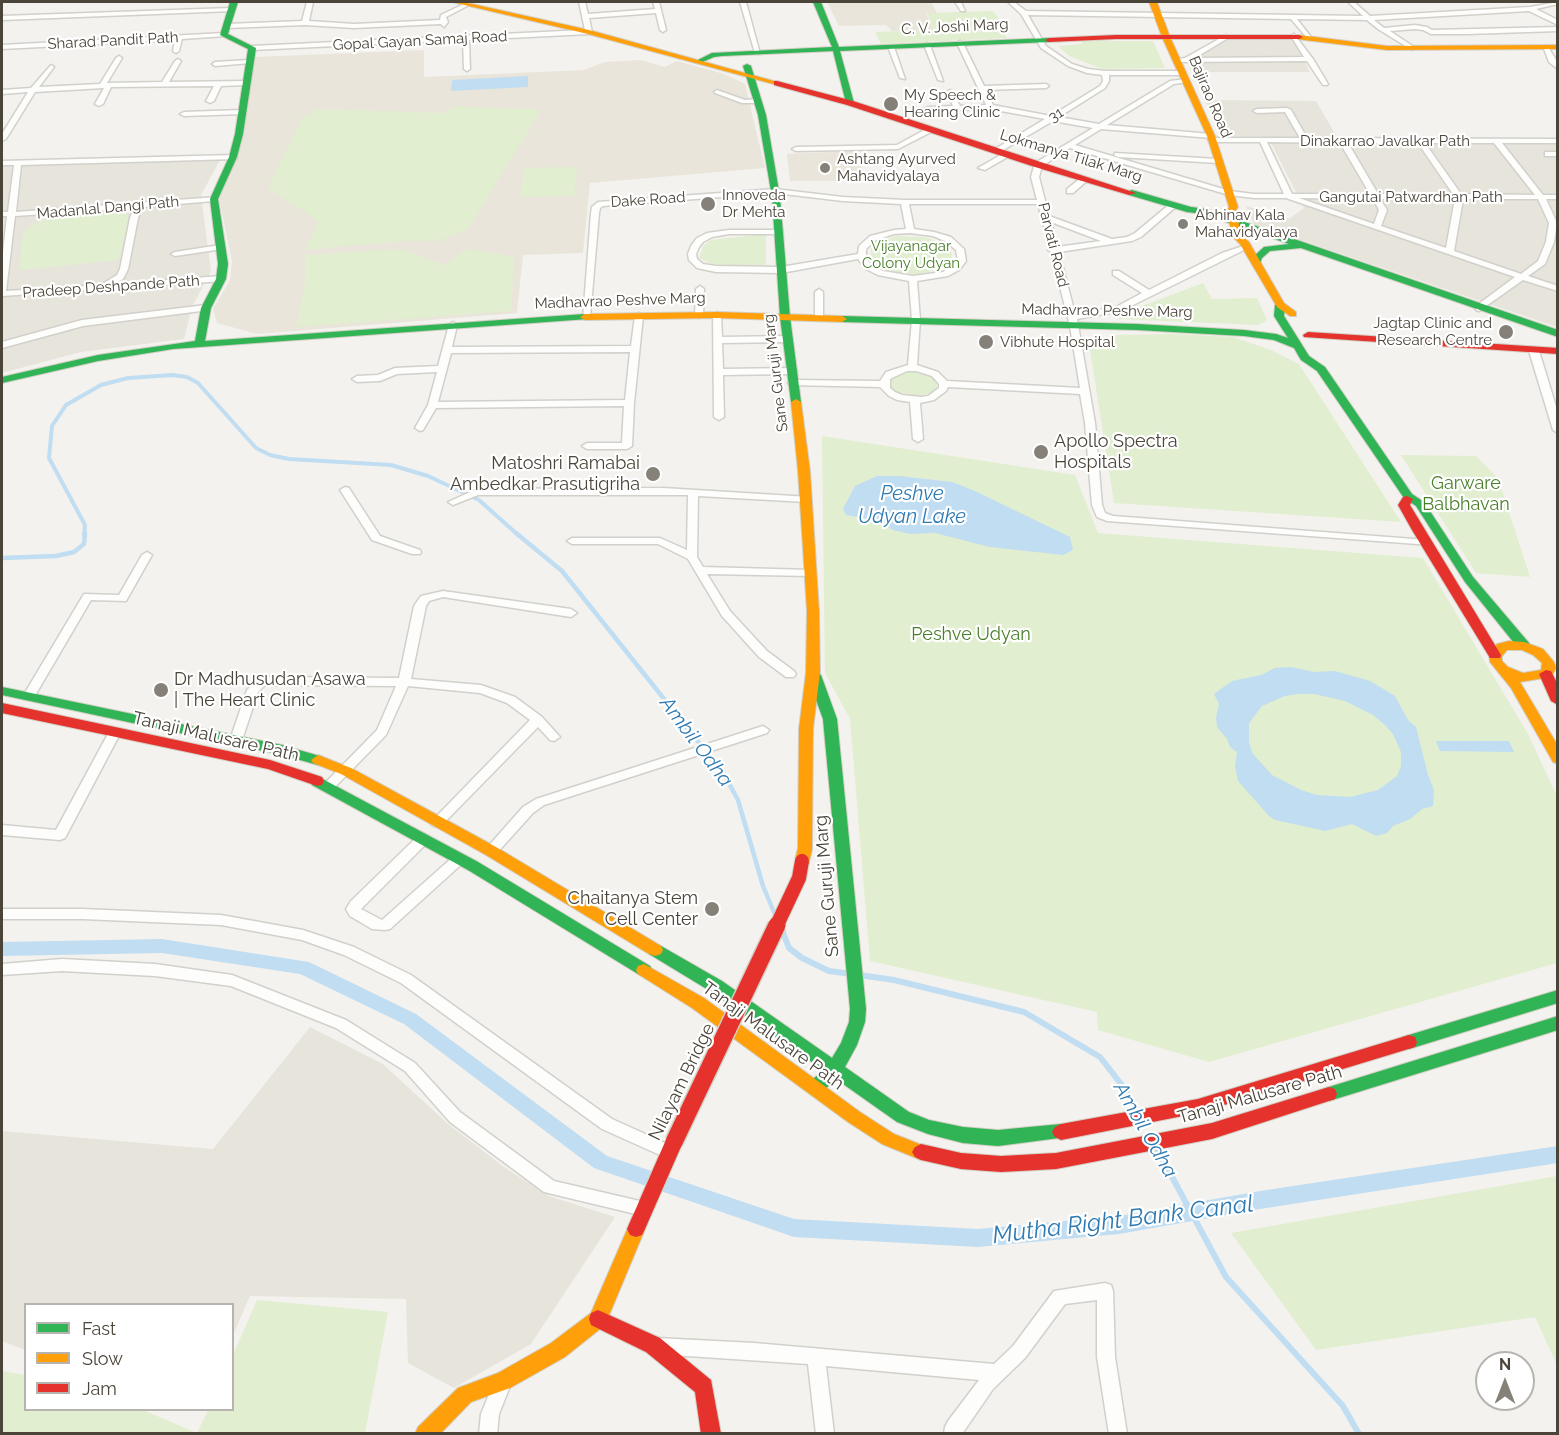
<!DOCTYPE html>
<html>
<head>
<meta charset="utf-8">
<style>
	body { margin:0 }
	#map { position:relative; width:1559px; height:1435px; overflow:hidden; background:#f4f2ee; font-family:Raleway,sans-serif }
	canvas { display:block }
	.frame { position:absolute; inset:0; border:3px solid #4b4439; pointer-events:none }
	.legend { position:absolute; left:24px; top:1303px; width:210px; height:108px; box-sizing:border-box; background:#fff; border:2px solid #b7b4b0; margin:0; padding:8px 10px; list-style:none; font-size:18px; color:#4b4439 }
	.legend li { display:flex; align-items:center; gap:12px; height:30px }
	.legend b { width:30px; border:2px solid #b7b4b0 }
	.north { position:absolute; left:1475px; top:1351px; width:60px; height:60px; box-sizing:border-box; background:#fff; border:2px solid #b7b4b0; border-radius:50%; rotate:0deg; font-size:16px; font-weight:700; line-height:24px; text-align:center; color:#4b4439 }
	.north::after { content:''; display:block; margin:auto; width:21px; height:27px; background:#868178; clip-path:polygon(50% 0,100% 100%,50% 72%,0 100%) }
</style>
</head>
<body>
<div id="map">
<canvas width="1559" height="1435"></canvas>
<div class="frame"></div>
<ul class="legend">
<li><b style="height:8px;background:#30b455"></b>Fast</li>
<li><b style="height:8px;background:#ff9f0a"></b>Slow</li>
<li><b style="height:8px;background:#e5322d"></b>Jam</li>
</ul>
<div class="north">N</div>
</div>
<script>
const context = document.querySelector('canvas').getContext('2d');
context.lineJoin = 'round';
function fill(path, color) {
  context.fillStyle = color;
  context.fill(path, 'evenodd');
}
function shape(rows) {
  const path = new Path2D();
  for (const r of rows) {
    path.moveTo(r[0], r[1]);
    for (let i = 2; i < r.length; i += 2) path.lineTo(r[i], r[i + 1]);
  }
  return path;
}
function trace(path, color, width, dash) {
  context.strokeStyle = color;
  context.lineWidth = width;
  context.lineCap = dash ? 'butt' : 'round';
  context.setLineDash(dash || []);
  context.stroke(path);
}
function drawText(font, color, halo, rows, align = 'center') {
  context.font = font + ' Raleway,sans-serif';
  context.lineWidth = 4.5;
  context.setLineDash([]);
  context.textBaseline = 'middle';
  context.strokeStyle = halo;
  context.fillStyle = color;
  for (const [text, x, y, turn = 0] of rows) {
    context.save();
    context.translate(x, y);
    context.rotate((+turn || 0) * Math.PI / 180);
    context.textAlign = isNaN(turn) ? turn : align;
    if (halo) context.strokeText(text, 0, 0);
    context.fillText(text, 0, 0);
    context.restore();
  }
}
const residential = shape([
	[1294,38,1310,72,1192,72,1187,61,1230,39],
	[1205,100,1316,101,1341,144,1557,144,1557,327,1254,224,1246,206,1289,219,1304,208,1268,137,1223,136],
	[220,160,201,195,211,271,192,307,184,339,81,352,2,373,2,166],
	[310,1027,383,1064,448,1124,504,1167,549,1196,615,1217,531,1344,454,1388,408,1363,406,1299,250,1296,233,1335,232,1304,26,1304,25,1350,2,1341,2,1131,213,1149]
]);
const education = shape([
	[827,2,931,2,937,13,926,13,934,30,892,31,886,25,839,26],
	[424,50,424,77,584,70,605,62,641,60,665,67,677,61,724,74,745,84,765,168,590,183,583,253,523,255,517,313,257,334,217,323,213,309,230,280,232,261,219,198,255,57],
	[855,151,867,181,790,181,787,154]
]);
const green = shape([
	[993,11,1006,28,1001,29,1007,38,881,44,875,32,934,30,927,13],
	[1082,41,1153,41,1165,68,1102,69,1069,56,1058,46,1082,44],
	[455,106,541,110,468,229,439,241,404,241,305,250,318,223,306,212,282,198,268,187,302,118,318,109,443,113],
	[577,167,574,196,520,197,524,168],
	[99,210,114,210,124,212,129,217,119,260,19,270,23,233,27,228,50,216],
	[766,234,766,265,717,266,699,258,703,246,711,240],
	[897,236,923,237,941,242,951,250,952,260,943,268,920,274,899,273,881,267,871,259,871,249,880,241],
	[400,249,444,265,467,249,514,257,511,311,296,327,305,283,305,255],
	[1203,283,1212,299,1257,298,1267,320,1258,325,1119,319,1118,315],
	[1173,334,1233,337,1271,350,1299,364,1401,522,1114,503,1090,350,1111,335],
	[908,371,931,376,936,379,937,388,933,392,919,396,896,392,892,388,891,380,900,373],
	[822,436,1075,475,1098,533,1423,558,1528,734,1557,796,1557,963,1209,1062,1098,1030,1097,1012,870,961,850,719,825,673],
	[1401,455,1476,456,1498,478,1530,577,1476,573],
	[1557,1176,1557,1365,1535,1317,1316,1350,1231,1233],
	[257,1300,388,1312,365,1433,197,1433,208,1410,232,1410,233,1355],
	[2,1371,25,1375,26,1410,143,1410,197,1433,2,1433]
]);
const water = shape([
	[528,76,528,87,451,91,452,80],
	[877,476,899,476,952,482,975,491,1070,537,1073,550,1063,555,990,547,935,533,910,534,893,530,878,521,846,515,843,509,855,486],
	[1291,667,1314,672,1335,671,1370,681,1395,696,1408,720,1416,727,1428,775,1434,790,1433,806,1422,809,1410,819,1393,826,1387,833,1376,836,1352,824,1325,831,1275,820,1269,816,1238,781,1235,766,1237,752,1230,747,1227,739,1217,727,1216,717,1219,704,1214,694,1232,681,1261,675,1275,668],
	[1299,694,1314,694,1345,701,1373,715,1384,724,1393,734,1401,752,1401,766,1397,776,1378,790,1350,797,1317,795,1301,790,1272,775,1253,754,1249,743,1249,723,1262,706,1285,696],
	[1436,741,1509,741,1514,752,1440,751]
]);
const streamFar2 = shape([
	[84,535,85,525,49,458,52,426,66,405,101,385,128,378,173,375,187,377,198,383,256,448,270,455,289,459,391,465,428,476,479,500,518,535]
]);
const streamFar1 = shape([
	[516,533,562,571,724,774,738,800,763,886,776,917],
	[2,558,56,556,74,552,84,544,85,533]
]);
const stream = shape([
	[782,930,789,948,802,958,829,971,851,974],
	[859,975,894,980,1024,1012,1100,1057,1125,1089,1138,1112],
	[1157,1149,1226,1277,1343,1406,1359,1434]
]);
const canal = shape([
	[162,939,309,962,416,1014,607,1156,794,1219,978,1229,1119,1216,1260,1191,1558,1146,1558,1163,1260,1209,1119,1234,978,1247,794,1237,594,1168,404,1024,300,974,162,953,2,956,2,942,162,939]
]);
const street = shape([
	[307,2,313,2,309,21,354,24,440,20,441,15,466,3,471,4,446,17,448,22,444,27,441,24,354,28,305,25,227,28,224,26,227,24,302,21,307,2],
	[579,2,585,2,588,14,655,9,653,2,659,2,666,30,663,32,660,30,656,13,589,18,592,32,589,34,469,40,470,69,467,71,464,69,463,40,252,50,249,48,252,46,585,30,579,2],
	[740,2,746,2,760,54,755,53,740,2],
	[955,2,961,2,965,11,961,11,955,2],
	[1008,2,1014,2,1026,11,1363,16,1348,2,1354,2,1370,16,1530,7,1558,2,1558,4,1536,9,1558,20,1558,25,1529,11,1374,20,1384,28,1415,25,1427,27,1432,30,1558,27,1558,31,1467,34,1431,34,1423,30,1415,29,1390,31,1414,47,1414,49,1412,50,1378,29,1367,20,1297,19,1311,37,1308,39,1291,19,1028,15,1046,46,1072,64,1088,69,1105,71,1182,71,1185,73,1182,75,1109,75,1109,81,1105,88,1059,117,1099,124,1170,81,1186,79,1188,80,1188,82,1174,84,1107,125,1211,134,1215,136,1213,138,1300,138,1285,112,1257,113,1253,111,1257,109,1287,108,1291,110,1307,138,1558,139,1558,143,1502,143,1543,195,1558,195,1558,199,1546,199,1557,223,1554,242,1545,264,1528,276,1558,286,1558,291,1523,280,1479,311,1476,310,1476,306,1515,277,1286,198,1254,198,1229,195,1070,148,1042,166,1039,177,1049,216,1112,239,1127,237,1135,233,1171,203,1178,205,1141,237,1132,241,1059,252,1075,314,1116,307,1142,293,1113,275,1113,271,1119,271,1149,290,1222,253,1246,245,1250,247,1121,311,1077,319,1095,423,1102,505,1105,513,1113,516,1427,540,1432,543,1431,545,1107,521,1097,517,1092,505,1085,423,1080,394,948,387,946,391,934,400,920,403,923,439,918,442,913,439,910,402,897,400,889,396,880,387,790,385,788,383,793,380,880,381,886,372,908,365,912,320,909,281,878,275,866,269,858,259,781,273,716,272,697,268,689,260,688,254,691,246,697,238,707,233,729,230,779,230,783,232,779,234,729,234,712,237,703,242,699,247,696,254,697,259,703,264,716,266,781,267,858,254,859,246,870,236,894,230,906,229,901,204,843,201,775,193,603,206,600,208,599,213,590,317,583,319,591,213,592,207,598,202,775,189,843,197,905,200,1037,200,1031,177,1035,163,1093,128,1053,121,998,153,994,151,995,149,1045,119,990,109,928,111,924,109,928,107,953,106,947,92,950,90,953,92,960,106,986,105,957,43,960,41,963,43,984,86,1046,84,1049,86,1046,88,985,90,993,105,1051,116,1100,86,1103,81,1102,75,1087,73,1068,66,1041,48,1021,14,1008,2],
	[1101,129,1211,138,1208,140,1212,142,1260,142,1284,194,1254,194,1230,191,1075,145,1101,129],
	[1267,142,1340,143,1370,194,1292,194,1267,142],
	[1348,143,1418,143,1453,194,1378,194,1348,143],
	[1425,143,1494,143,1535,195,1461,194,1425,143],
	[1299,198,1373,199,1379,210,1374,224,1299,198],
	[1380,199,1455,199,1446,248,1381,226,1387,210,1380,199],
	[1463,199,1538,199,1549,223,1546,242,1538,261,1521,274,1454,251,1463,199],
	[909,204,1038,204,1050,248,1048,250,1051,252,1070,326,1080,388,947,381,938,372,917,365,920,320,917,281,948,276,959,270,966,261,964,249,951,237,934,232,914,229,909,204],
	[1051,222,1101,241,1057,247,1051,222],
	[910,233,933,236,945,241,956,250,958,261,953,266,943,272,913,276,883,271,872,265,866,259,866,249,876,240,894,234,910,233],
	[907,371,916,371,932,376,939,384,939,388,928,396,921,397,902,395,895,392,890,388,890,379,907,371],
	[231,8,234,10,233,11,2,20,2,16,231,8],
	[224,33,226,34,226,36,182,39,179,51,176,53,173,51,175,40,2,49,2,45,224,33],
	[1294,34,1313,59,1328,84,1327,85,1323,85,1307,61,1176,62,1173,60,1185,58,1226,35,1229,37,1228,38,1195,58,1304,57,1291,36,1294,34],
	[927,43,930,45,943,81,938,80,924,45,927,43],
	[891,45,894,47,905,79,900,78,888,47,891,45],
	[1543,46,1548,47,1558,63,1558,69,1549,62,1543,46],
	[119,56,122,58,107,83,162,82,175,61,178,59,181,61,169,82,246,81,249,83,246,85,221,86,214,101,210,103,206,101,214,86,111,87,103,104,99,106,95,104,104,88,35,92,6,139,2,141,2,134,28,92,2,94,2,90,31,88,51,65,54,67,39,87,100,84,116,58,119,56],
	[249,60,252,62,251,63,215,66,212,64,215,62,249,60],
	[717,90,745,100,757,99,761,101,757,103,742,103,715,93,714,92,717,90],
	[241,110,244,110,244,114,184,116,180,114,184,112,241,110],
	[928,128,935,130,898,149,796,151,792,149,796,147,897,145,928,128],
	[1545,152,1558,152,1558,156,1545,156,1545,152],
	[1004,153,1011,155,985,170,978,168,1004,153],
	[1115,153,1218,159,1222,161,1218,163,1118,157,1114,155,1115,153],
	[233,155,237,157,236,159,21,165,16,212,217,197,217,201,214,201,142,207,138,218,128,269,123,279,114,284,221,276,224,277,224,281,2,296,2,262,7,216,2,216,2,212,8,212,14,165,2,165,2,161,233,155],
	[134,208,130,218,120,269,117,275,101,285,6,291,15,216,134,208],
	[1082,177,1089,179,1073,193,1067,193,1067,189,1082,177],
	[220,245,224,247,223,249,175,256,171,254,175,252,220,245],
	[700,286,704,289,703,315,699,318,695,315,696,289,700,286],
	[819,289,823,292,823,318,819,321,815,318,815,292,819,289],
	[206,305,210,308,209,310,83,326,2,348,2,342,82,320,206,305],
	[717,312,721,315,722,337,788,336,792,339,788,342,722,343,723,369,792,368,797,371,792,374,723,375,724,417,719,420,714,417,713,315,717,312],
	[639,313,643,316,634,403,632,446,627,449,587,449,582,446,587,443,622,443,624,406,436,408,423,430,420,431,415,428,428,405,437,372,397,374,380,381,357,382,352,379,357,376,378,375,395,368,438,366,449,325,453,322,457,325,452,347,631,346,635,316,639,313],
	[630,352,625,400,438,402,451,353,630,352],
	[1534,348,1539,351,1558,413,1558,433,1553,430,1529,351,1534,348],
	[345,487,349,488,380,536,420,550,421,552,420,554,412,554,372,540,340,490,345,487],
	[663,488,810,497,811,499,806,502,698,496,697,557,703,567,811,570,816,573,811,576,707,574,730,611,767,651,794,671,796,674,794,677,786,677,759,657,722,616,688,559,658,544,572,544,567,541,572,538,660,538,687,550,688,495,478,495,453,505,448,502,477,489,663,488],
	[147,552,152,555,126,601,91,600,33,699,25,699,23,696,84,594,119,595,142,555,147,552],
	[443,591,571,609,577,613,571,617,443,597,429,601,426,606,411,679,481,685,515,697,542,717,560,737,554,741,550,740,538,727,442,825,437,827,432,825,431,822,530,720,507,703,480,693,408,686,386,735,333,789,329,790,325,789,323,786,325,783,377,730,396,686,265,685,258,692,242,740,240,743,232,743,230,740,247,690,258,679,270,677,399,678,414,606,421,596,443,591],
	[763,726,769,730,767,733,544,805,533,813,496,854,491,856,486,854,484,851,523,807,536,799,763,726],
	[115,728,121,732,65,838,60,840,2,835,2,825,56,830,109,732,115,728],
	[423,834,428,836,429,839,428,842,361,909,382,920,454,856,464,856,466,859,464,862,390,929,385,930,372,929,350,916,346,909,351,901,418,836,423,834],
	[2,909,83,909,221,915,303,930,354,947,411,975,612,1119,674,1147,677,1152,674,1157,669,1159,602,1129,401,983,344,955,302,940,221,925,83,919,2,919,2,909],
	[62,959,155,964,232,975,346,1020,415,1063,460,1112,554,1181,644,1202,650,1204,652,1209,650,1214,644,1216,544,1192,450,1122,405,1071,336,1028,231,986,155,976,62,971,2,975,2,964,62,959],
	[1105,1283,1111,1285,1113,1291,1115,1357,1127,1434,1109,1434,1097,1357,1097,1300,1065,1304,1025,1358,993,1389,962,1434,944,1434,945,1427,948,1421,979,1380,826,1366,834,1434,816,1434,808,1364,657,1354,651,1352,648,1346,651,1340,657,1338,754,1343,994,1364,1013,1346,1054,1291,1105,1283],
	[503,1372,509,1375,512,1381,499,1414,497,1434,479,1434,481,1414,497,1375,503,1372]
]);
const fast = shape([
	[230,2,238,2,228,34,256,48,243,134,237,157,218,199,228,264,226,279,211,308,205,341,585,314,590,317,588,319,173,349,98,361,2,383,2,377,98,355,195,341,201,308,216,279,218,264,210,199,229,157,235,134,248,49,220,35,230,2],
	[813,2,821,2,839,47,1049,38,1053,40,1049,42,840,51,854,103,850,105,846,103,833,51,722,56,714,57,700,63,696,61,712,53,832,47,813,2],
	[747,64,751,66,766,115,780,197,790,317,801,402,796,405,791,402,780,317,772,197,758,115,743,66,747,64],
	[1132,190,1191,207,1207,209,1558,330,1558,337,1301,248,1270,251,1262,258,1259,266,1253,266,1253,257,1264,247,1289,244,1203,214,1187,212,1129,195,1129,191,1132,190],
	[1280,302,1285,305,1284,316,1309,356,1325,367,1412,494,1424,502,1473,577,1529,643,1530,646,1529,649,1519,649,1465,582,1416,506,1404,498,1317,371,1301,360,1294,348,1274,340,1244,336,1137,330,842,322,837,319,842,316,1137,324,1244,330,1276,334,1288,338,1274,316,1275,305,1280,302],
	[814,671,821,675,837,719,866,1009,865,1022,857,1045,845,1067,909,1112,929,1120,963,1127,998,1130,1061,1124,1067,1127,1070,1132,1067,1137,998,1146,963,1143,928,1134,897,1122,836,1079,822,1092,816,1094,810,1092,808,1087,810,1082,823,1070,710,991,649,954,647,950,649,946,655,944,661,946,722,981,832,1058,841,1043,849,1022,850,1009,823,719,807,675,814,671],
	[2,687,282,745,323,757,325,760,318,765,282,755,2,695,2,687],
	[317,776,478,862,650,966,652,970,650,974,644,976,638,974,468,870,312,785,310,781,312,777,317,776],
	[1558,990,1558,1003,1409,1049,1403,1047,1401,1042,1403,1037,1409,1035,1558,990],
	[1558,1016,1558,1030,1329,1101,1323,1099,1321,1094,1323,1089,1329,1087,1558,1016]
]);
const slow = shape([
	[452,2,463,2,589,30,781,83,777,85,588,34,452,2],
	[1149,2,1157,2,1170,37,1215,136,1238,207,1236,210,1241,235,1249,242,1284,303,1296,312,1296,316,1290,316,1277,307,1240,244,1232,236,1227,210,1229,207,1207,136,1162,37,1149,2],
	[1299,35,1387,46,1558,45,1558,49,1387,50,1296,39,1295,37,1299,35],
	[717,312,842,316,847,319,842,322,717,318,585,320,580,317,585,314,717,312],
	[796,399,801,402,810,471,819,611,820,672,813,729,806,734,799,729,806,672,807,611,798,471,791,402,796,399],
	[1509,641,1524,642,1543,649,1554,662,1556,668,1551,677,1520,682,1558,746,1558,764,1553,762,1511,688,1490,662,1489,655,1497,644,1509,641],
	[1507,650,1522,650,1533,655,1542,663,1541,670,1523,673,1508,667,1502,661,1502,656,1507,650],
	[318,755,351,768,496,847,661,946,663,950,661,954,655,956,649,954,486,855,341,774,313,763,311,760,318,755],
	[644,964,704,998,860,1112,894,1134,927,1147,930,1152,927,1157,921,1160,882,1144,848,1122,692,1008,638,974,636,970,638,966,644,964],
	[636,1221,642,1223,645,1229,605,1325,565,1357,510,1388,471,1402,440,1434,415,1434,418,1427,458,1388,498,1373,551,1343,591,1313,630,1223,636,1221]
]);
const jam = shape([
	[1116,35,1299,35,1303,37,1299,39,1116,39,1049,42,1045,40,1049,38,1116,35],
	[777,81,853,101,1136,193,1129,195,1035,167,847,105,774,85,774,81,777,81],
	[1308,332,1558,348,1558,354,1304,337,1303,335,1308,332],
	[1407,496,1413,499,1410,505,1501,655,1500,658,1490,658,1412,530,1398,505,1403,497,1407,496],
	[1546,670,1551,671,1558,685,1558,705,1551,701,1539,674,1546,670],
	[2,703,270,760,322,777,324,781,322,785,317,786,268,769,2,713,2,703],
	[1409,1035,1415,1037,1417,1042,1415,1047,1198,1113,1061,1140,1055,1137,1052,1132,1055,1127,1061,1124,1198,1099,1409,1035],
	[1329,1087,1335,1089,1337,1094,1335,1099,1212,1139,1056,1169,1001,1172,961,1169,921,1160,915,1157,912,1152,915,1147,921,1144,961,1153,1001,1156,1056,1153,1212,1123,1329,1087],
	[674,1134,680,1137,683,1142,645,1229,642,1235,636,1237,630,1235,627,1229,665,1142,668,1137,674,1134],
	[598,1310,660,1338,711,1380,721,1434,701,1434,695,1392,646,1352,591,1325,589,1319,591,1313,598,1310]
]);
const slowBridge = shape([
	[802,861,805,849,806,729]
]);
const jamBridgeFar1 = shape([
	[776,927,799,878,802,861]
]);
const jamBridge = shape([
	[674,1142,777,925]
]);
const markers = [
	[891,104,8,"#868178"],
	[825,168,6,"#868178"],
	[708,204,8,"#868178"],
	[1183,224,6,"#868178"],
	[1506,332,8,"#868178"],
	[986,342,8,"#868178"],
	[1041,452,8,"#868178"],
	[653,474,8,"#868178"],
	[161,690,8,"#868178"],
	[712,909,8,"#868178"]
];
const farStreetnames = [
	["C. V. Joshi Marg",955,27,-3],
	["Sharad Pandit Path",113,41,-3],
	["Gopal Gayan Samaj Road",420,41,-3],
	["Bajirao Road",1210,97,67],
	["31",1056,115,-32],
	["Dinakarrao Javalkar Path",1385,141],
	["Lokmanya Tilak Marg",1071,156,17],
	["Gangutai Patwardhan Path",1411,197],
	["Dake Road",648,200,-4],
	["Madanlal Dangi Path",108,208,-5],
	["Parvati Road",1053,245,76],
	["Pradeep Deshpande Path",111,287,-4],
	["Madhavrao Peshve Marg",620,301,-2],
	["Madhavrao Peshve Marg",1107,311,1],
	["Sane Guruji Marg",776,373,-97]
];
const farPoinames = [
	["My Speech &",904,95],
	["Hearing Clinic",904,112],
	["Ashtang Ayurved",837,159],
	["Mahavidyalaya",837,176],
	["Innoveda",722,195],
	["Dr Mehta",722,212],
	["Abhinav Kala",1195,215],
	["Mahavidyalaya",1195,232],
	["Jagtap Clinic and",1492,323,"right"],
	["Research Centre",1492,340,"right"],
	["Vibhute Hospital",1000,342]
];
const farParknames = [
	["Vijayanagar",911,246],
	["Colony Udyan",911,263]
];
const poiNames = [
	["Apollo Spectra",1054,442],
	["Hospitals",1054,463],
	["Matoshri Ramabai",640,464,"right"],
	["Ambedkar Prasutigriha",640,485,"right"],
	["Dr Madhusudan Asawa",174,680],
	["| The Heart Clinic",174,701],
	["Chaitanya Stem",698,899,"right"],
	["Cell Center",698,920,"right"]
];
const parkNames = [
	["Garware",1466,484],
	["Balbhavan",1466,505],
	["Peshve Udyan",971,635]
];
const streetNames = [
	["Tanaji Malusare Path",216,737,13],
	["Sane Guruji Marg",827,886,-95],
	["Tanaji Malusare Path",773,1036,36],
	["Nilayam Bridge",682,1082,-64],
	["Tanaji Malusare Path",1260,1095,-16]
];
const waterNames = [
	["Peshve",912,494],
	["Udyan Lake",912,517],
	["Ambil Odha",696,742,53],
	["Ambil Odha",1145,1130,60]
];
const nearWaternames = [
	["Mutha Right Bank Canal",1123,1220,-7]
];
fill(residential, '#e7e4dc');
fill(education, '#eae5da');
fill(green, '#e1eecf');
fill(water, '#c0ddf1');
trace(streamFar2, '#c0ddf1', 4);
trace(streamFar1, '#c0ddf1', 4.5);
trace(stream, '#c0ddf1', 6);
fill(canal, '#c0ddf1');
trace(street, '#d2d0cb', 3);
trace(fast, '#d3cfc5', 2);
trace(slow, '#d3cfc5', 2);
trace(jam, '#d3cfc5', 2);
fill(street, '#fdfdfc');
fill(fast, '#30b455');
fill(slow, '#ff9f0a');
fill(jam, '#e5322d');
trace(slowBridge, '#d3cfc5', 16, []);
trace(jamBridgeFar1, '#d3cfc5', 16, []);
trace(jamBridge, '#d3cfc5', 20, []);
trace(slowBridge, '#ff9f0a', 14);
trace(jamBridgeFar1, '#e5322d', 14);
trace(jamBridge, '#e5322d', 17);
for (const [x, y, r, color] of markers) {
  const dot = new Path2D();
  dot.arc(x, y, r, 0, 2 * Math.PI);
  context.fillStyle = color;
  context.fill(dot);
  trace(dot, '#fff', 2);
}
drawText('15px', '#4b4439', '#fff', farStreetnames);
drawText('15px', '#4b4439', '#fff', farPoinames, 'left');
drawText('15px', '#4a7f2a', '#fff', farParknames);
drawText('18px', '#4b4439', '#fff', poiNames, 'left');
drawText('18px', '#4a7f2a', '#fff', parkNames);
drawText('18px', '#4b4439', '#fff', streetNames);
drawText('italic 20px', '#2e7ab2', '#fff', waterNames);
drawText('italic 24px', '#2e7ab2', '#fff', nearWaternames);
</script>
</body>
</html>
